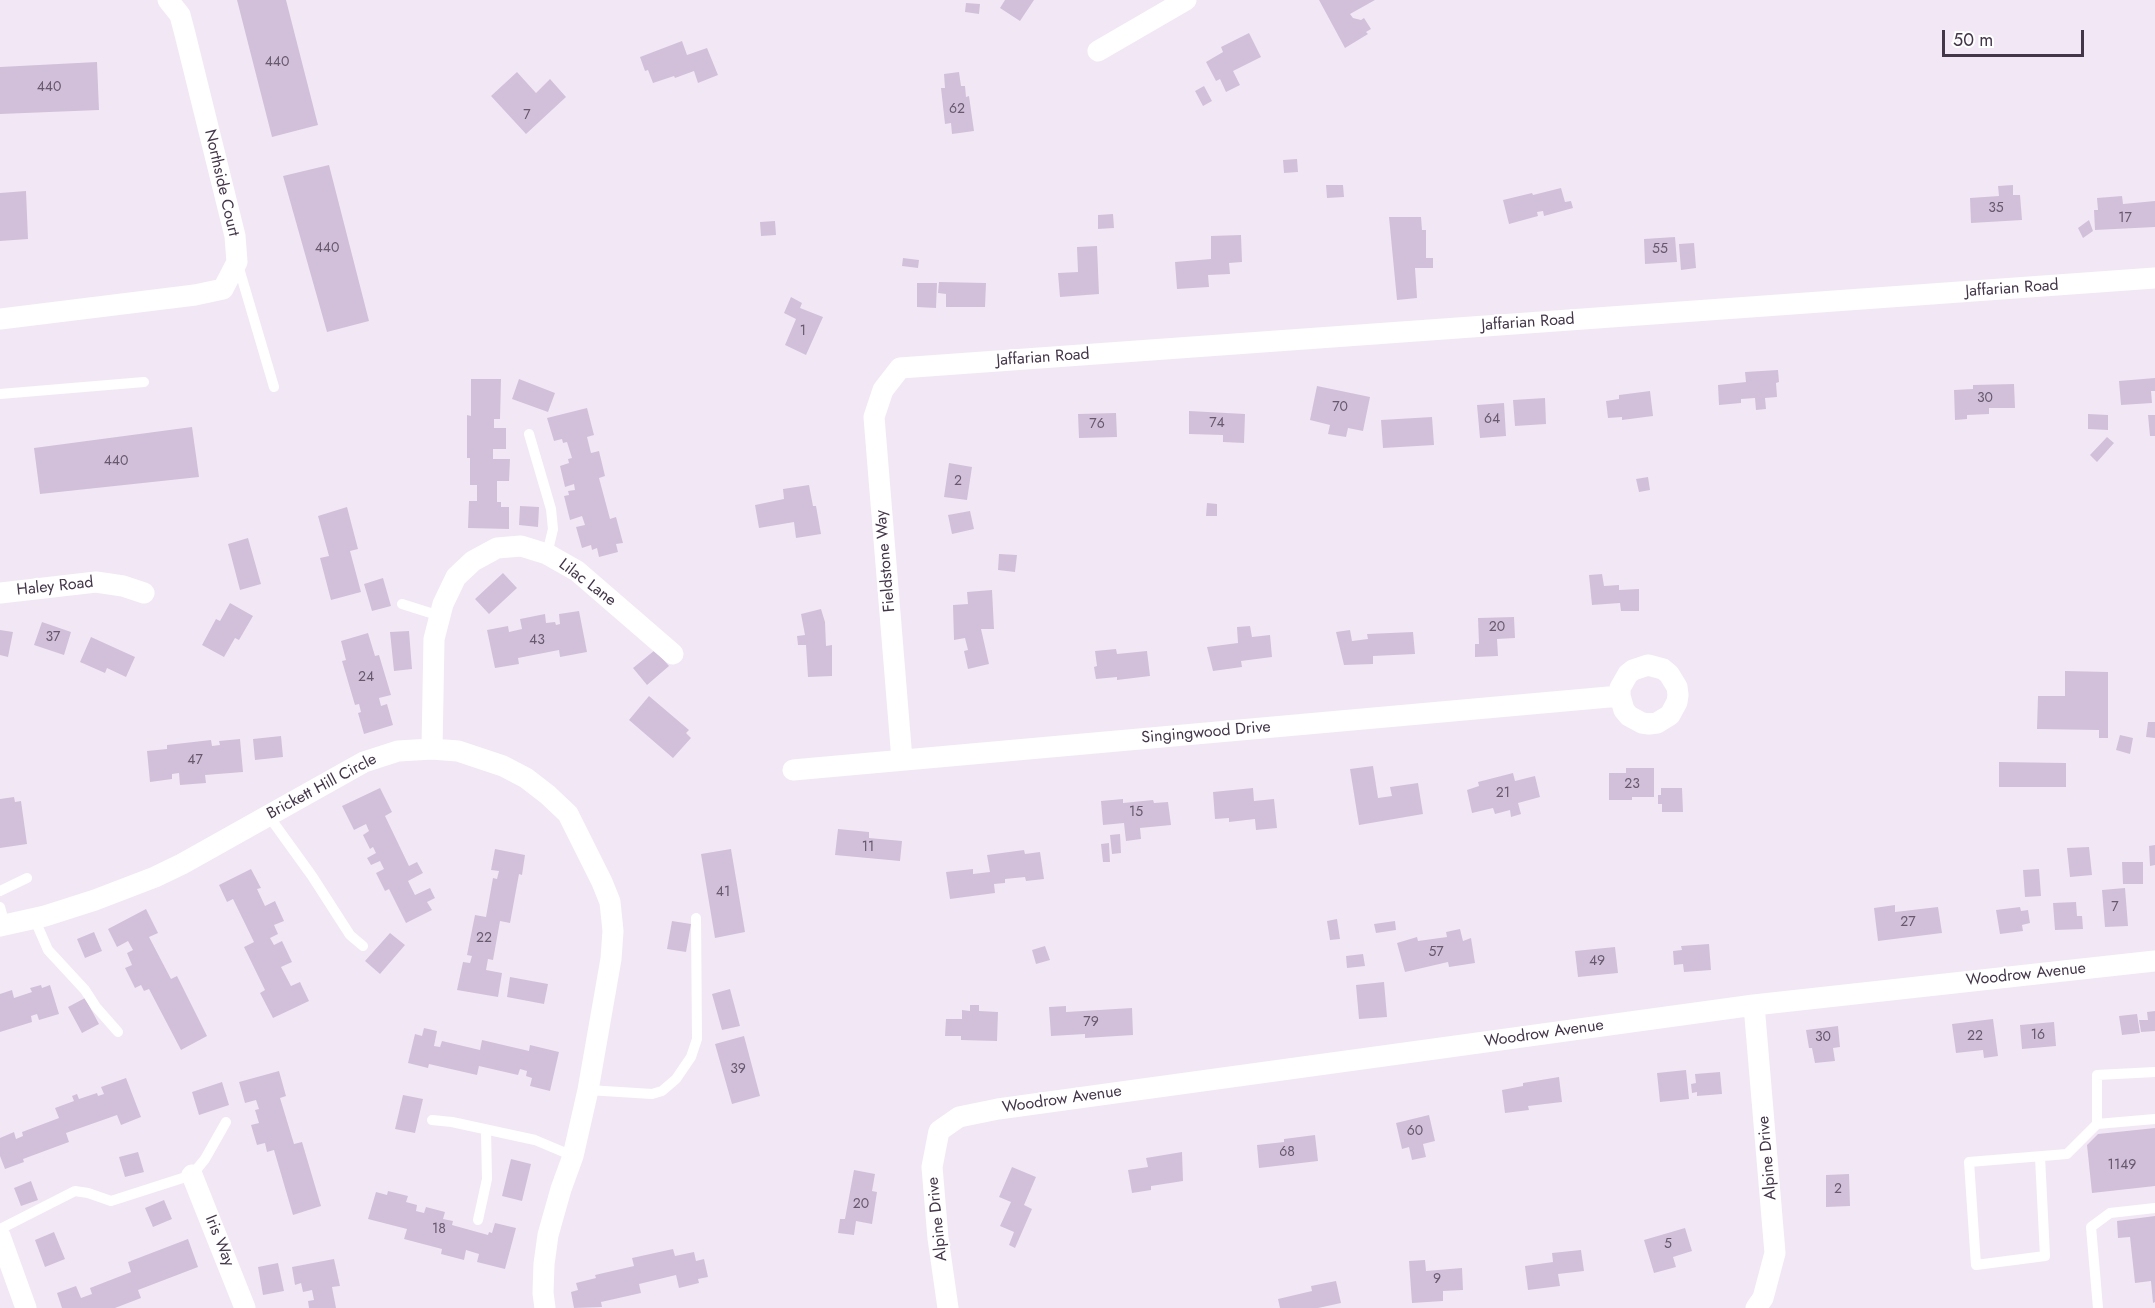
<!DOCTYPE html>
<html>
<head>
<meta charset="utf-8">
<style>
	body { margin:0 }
	#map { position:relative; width:2155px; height:1308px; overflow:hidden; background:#f2e8f5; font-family:Jost,sans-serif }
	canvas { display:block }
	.scale { position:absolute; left:1942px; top:30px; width:142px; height:27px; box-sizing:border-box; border:3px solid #433649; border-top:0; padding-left:8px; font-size:18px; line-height:21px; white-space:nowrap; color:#433649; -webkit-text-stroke:4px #fff; paint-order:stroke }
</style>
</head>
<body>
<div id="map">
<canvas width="2155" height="1308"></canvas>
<div class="scale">50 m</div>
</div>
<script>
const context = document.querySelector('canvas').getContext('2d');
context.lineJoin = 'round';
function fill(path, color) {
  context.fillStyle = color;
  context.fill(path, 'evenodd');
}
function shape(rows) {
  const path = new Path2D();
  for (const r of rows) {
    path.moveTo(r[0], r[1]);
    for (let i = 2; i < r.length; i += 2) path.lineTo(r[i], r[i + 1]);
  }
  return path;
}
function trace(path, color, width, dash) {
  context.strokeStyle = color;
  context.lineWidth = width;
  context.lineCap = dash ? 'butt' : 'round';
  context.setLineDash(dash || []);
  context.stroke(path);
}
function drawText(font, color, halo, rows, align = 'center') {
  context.font = font + ' Jost,sans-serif';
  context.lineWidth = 4.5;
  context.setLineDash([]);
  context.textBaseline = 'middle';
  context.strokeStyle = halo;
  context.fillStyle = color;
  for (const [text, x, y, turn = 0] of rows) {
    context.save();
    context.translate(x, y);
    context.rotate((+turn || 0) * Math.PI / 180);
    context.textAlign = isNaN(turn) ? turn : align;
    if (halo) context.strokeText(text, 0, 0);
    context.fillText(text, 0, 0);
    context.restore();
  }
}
const building = shape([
	[237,0,286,0,318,125,272,137],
	[1005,0,1034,0,1020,21,1000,8],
	[1319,0,1375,0,1350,14,1353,18,1361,20,1364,18,1371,29,1366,32,1368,34,1345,48],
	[966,3,980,4,979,14,965,12],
	[1249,33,1261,57,1233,71,1240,85,1226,92,1220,79,1216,81,1206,62,1223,52,1221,47],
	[682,41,687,55,707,48,718,75,698,83,694,71,675,78,674,76,653,83,648,70,645,71,640,57],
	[97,62,99,110,0,114,0,67],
	[517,72,536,93,550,79,566,97,526,134,491,96],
	[959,72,961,86,965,86,966,97,969,96,974,131,952,134,951,123,945,124,941,88,945,88,944,74],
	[1204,86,1212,101,1203,106,1195,91],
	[1297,159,1298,172,1284,173,1283,160],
	[329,165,369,321,327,332,283,176],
	[1326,185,1343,185,1344,197,1327,198],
	[2013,185,2013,195,2020,195,2022,220,1971,223,1970,198,1999,196,1998,186],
	[1561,188,1565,202,1571,201,1573,208,1544,216,1543,211,1537,212,1538,216,1509,224,1503,200,1532,193,1533,195],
	[26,191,28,239,0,241,0,193],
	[2122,196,2123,204,2155,201,2155,227,2095,230,2094,210,2098,210,2097,198],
	[1113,214,1114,228,1098,229,1098,215],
	[1389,217,1421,217,1422,230,1426,230,1426,258,1433,258,1433,268,1415,268,1417,298,1397,300],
	[2089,220,2093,231,2083,238,2078,228],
	[775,221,776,235,761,236,760,222],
	[1241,235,1242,262,1229,263,1230,274,1208,275,1209,287,1177,289,1175,262,1211,259,1211,236],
	[1675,237,1677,262,1645,264,1644,239],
	[1694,243,1696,268,1681,270,1679,244],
	[1097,246,1099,294,1060,297,1058,273,1078,272,1077,247],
	[903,258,919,260,918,268,902,266],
	[939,282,986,283,985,307,946,307,946,294,938,293],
	[917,283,937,283,936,308,917,307],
	[791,297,802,303,800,308,823,317,806,355,785,345,796,319,784,313],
	[1778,370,1779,382,1776,383,1777,397,1765,398,1766,409,1756,410,1755,398,1741,399,1741,403,1719,405,1718,385,1746,382,1745,372],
	[2155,378,2155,391,2151,391,2152,403,2121,405,2119,381],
	[471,379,501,379,500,419,494,419,494,428,506,428,506,449,493,449,493,459,510,459,509,481,497,481,497,502,501,502,501,507,509,507,509,529,468,528,469,501,477,501,477,485,470,485,470,458,467,458,467,415,471,416],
	[519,379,555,393,548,412,512,399],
	[2014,384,2015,408,1989,408,1989,414,1967,415,1967,419,1955,420,1954,390,1973,389,1973,385],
	[1317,386,1370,397,1363,431,1348,428,1346,437,1328,434,1330,425,1310,420],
	[1650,391,1653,416,1622,420,1622,417,1608,418,1606,401,1619,399,1619,395],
	[1545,398,1546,424,1515,426,1513,400],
	[1504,403,1506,436,1480,438,1477,405],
	[587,408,594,435,587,437,591,453,599,451,605,476,599,478,610,519,616,517,623,543,616,544,618,552,599,557,597,548,592,550,591,545,582,548,576,527,585,525,582,516,570,520,564,496,569,495,568,491,575,490,574,484,565,487,560,466,569,463,568,459,572,458,567,442,563,443,562,439,554,441,547,418],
	[1189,411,1245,414,1244,443,1223,442,1223,435,1189,434],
	[1116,413,1117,437,1079,438,1078,414],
	[2088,414,2108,415,2108,430,2088,429],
	[2148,415,2155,415,2155,436,2150,436],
	[1432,417,1434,445,1383,448,1381,420],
	[192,427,199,477,40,494,34,448],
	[2107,437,2114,443,2097,462,2090,455],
	[949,463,972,467,967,500,944,497],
	[1648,477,1650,490,1639,492,1636,479],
	[809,485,813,506,816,506,821,534,796,538,794,522,759,528,755,505,784,499,783,489],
	[1207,503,1217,504,1217,516,1206,516],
	[520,506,539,507,538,527,519,525],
	[347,507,358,549,350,551,361,592,331,600,320,558,329,556,318,516],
	[970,511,974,529,952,534,948,515],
	[248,538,261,584,240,590,228,544],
	[999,554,1017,555,1015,572,998,570],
	[503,573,517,588,489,614,475,599],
	[1602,574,1604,586,1619,585,1619,590,1639,589,1639,611,1621,611,1620,603,1592,605,1589,575],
	[383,578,391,606,372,611,364,584],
	[992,590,994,629,981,629,989,664,968,669,964,651,968,650,965,638,954,640,953,605,968,604,967,592],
	[230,603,253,616,239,640,235,638,224,657,202,645,216,619,220,621],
	[821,609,825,622,826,646,832,645,832,676,808,677,806,645,798,645,797,636,805,635,801,614],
	[579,611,587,652,560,657,559,650,518,658,519,664,495,668,487,630,508,626,509,632,522,629,520,619,545,614,546,623,555,622,556,625,560,624,559,614],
	[1514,617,1515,638,1497,639,1498,656,1475,657,1475,644,1479,644,1478,618],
	[42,622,71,632,64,655,34,645],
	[1250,626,1252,637,1270,635,1272,657,1241,661,1242,667,1213,671,1207,647,1238,643,1237,627],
	[0,630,13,632,8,657,0,655],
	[1350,630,1352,641,1368,639,1367,634,1413,632,1415,654,1373,656,1373,664,1344,665,1336,632],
	[409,631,412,669,394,671,390,632],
	[368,633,375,656,379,655,391,695,379,698,381,706,387,704,393,725,364,734,358,713,361,712,359,704,355,705,342,661,346,660,341,641],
	[91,637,135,657,126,677,107,668,105,673,80,662],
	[1116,649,1117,654,1147,651,1150,676,1117,680,1117,677,1096,679,1094,667,1097,666,1095,651],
	[655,650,669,666,647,685,633,668],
	[2065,671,2108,672,2108,738,2099,738,2099,730,2037,729,2038,696,2065,696],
	[649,696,689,730,686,733,691,738,673,758,629,720],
	[2148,722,2155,722,2155,738,2146,737],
	[2120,735,2133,738,2130,754,2116,750],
	[281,736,283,757,255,760,253,739],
	[240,739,243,772,205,775,206,783,180,785,179,773,172,774,172,779,150,782,147,751,167,749,167,745,211,740,212,746,220,745,219,741],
	[1999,762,2066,763,2066,787,1999,787],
	[1373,766,1378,798,1392,796,1390,787,1418,783,1423,814,1359,825,1350,769],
	[1626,768,1654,768,1654,797,1632,797,1632,800,1609,800,1609,773,1626,773],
	[1513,773,1515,781,1535,776,1540,797,1518,803,1521,814,1511,817,1510,810,1495,814,1493,808,1472,813,1467,790,1479,786,1478,782],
	[380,788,392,812,385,816,409,866,417,862,423,873,408,881,415,895,430,888,435,898,427,902,432,910,406,923,389,889,385,891,376,873,384,869,380,861,371,865,367,858,376,853,373,847,370,849,363,835,369,831,366,824,354,830,342,806],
	[1253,788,1254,801,1274,799,1277,828,1256,830,1255,819,1229,822,1229,818,1215,819,1213,792],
	[1661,788,1682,788,1683,812,1662,812,1662,804,1658,804,1658,795,1661,795],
	[14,797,15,802,21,801,27,844,0,848,0,799],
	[1123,799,1123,803,1153,800,1154,803,1168,802,1171,825,1140,828,1141,839,1126,841,1124,823,1103,825,1101,801],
	[838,829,869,832,869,838,902,841,900,861,835,855],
	[1120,834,1121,853,1112,854,1110,835],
	[1109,843,1110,862,1103,862,1101,844],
	[2155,845,2155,865,2150,866,2149,846],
	[2089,847,2092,875,2070,877,2067,848],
	[495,849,525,855,522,875,519,874,510,923,500,921,493,960,488,959,486,970,502,973,498,997,457,990,463,962,470,963,472,956,467,955,475,915,486,917,493,878,497,879,499,871,491,870],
	[731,849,745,932,715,938,701,854],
	[1024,850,1025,854,1040,852,1044,879,1026,881,1025,877,1005,879,1005,883,994,884,995,893,950,899,946,872,973,869,973,874,990,872,987,855],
	[2122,862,2143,862,2143,884,2123,884],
	[251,869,261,888,257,889,265,906,275,901,284,921,274,925,278,934,270,938,274,945,282,941,292,962,281,967,291,986,300,982,309,1001,273,1018,260,993,265,990,244,947,254,942,233,899,227,902,219,885],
	[2039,869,2041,896,2025,897,2023,870],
	[2125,888,2128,926,2105,927,2102,890],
	[2076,902,2077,916,2082,916,2083,929,2055,930,2053,903],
	[1895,905,1895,912,1938,907,1942,933,1878,941,1874,908],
	[2020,907,2021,911,2028,910,2030,923,2022,925,2023,931,2000,934,1996,910],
	[146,909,158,933,149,937,171,979,177,976,207,1036,181,1050,149,989,144,991,141,985,135,988,125,968,132,965,127,953,133,950,128,941,117,947,108,929],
	[1337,919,1340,939,1330,940,1327,921],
	[672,921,691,924,686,952,667,949],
	[1395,921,1396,930,1376,933,1374,924],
	[1460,929,1463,941,1471,938,1475,963,1449,967,1448,962,1405,972,1397,943,1417,937,1418,941,1447,937,1446,932],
	[94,932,102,951,85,958,77,939],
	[390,933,405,945,380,974,365,961],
	[1709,944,1711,970,1684,972,1683,964,1674,965,1673,951,1682,950,1681,946],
	[1045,946,1050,960,1036,964,1032,950],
	[1615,947,1618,973,1578,977,1575,951],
	[1363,954,1365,966,1347,968,1346,956],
	[510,977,548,984,544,1004,507,997],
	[1384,982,1387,1017,1359,1019,1356,985],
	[41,985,42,988,50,985,59,1014,39,1020,37,1014,31,1016,32,1022,0,1032,0,994,12,990,14,998,32,992,30,988],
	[730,989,740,1026,722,1030,712,994],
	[85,998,99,1024,82,1033,68,1007],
	[970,1005,979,1005,979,1011,998,1012,997,1041,961,1040,961,1036,945,1036,946,1019,962,1019,962,1010,970,1011],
	[1066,1006,1066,1012,1132,1008,1133,1035,1085,1038,1085,1034,1051,1036,1049,1007],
	[2155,1011,2155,1031,2141,1032,2139,1020,2148,1020,2147,1012],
	[2137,1014,2140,1033,2122,1035,2119,1016],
	[1993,1019,1998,1056,1984,1058,1983,1050,1956,1053,1952,1024],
	[2054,1022,2056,1046,2022,1049,2020,1025],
	[1838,1026,1840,1047,1833,1048,1835,1061,1815,1063,1812,1048,1809,1048,1806,1030],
	[424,1028,437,1031,434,1046,440,1047,442,1041,480,1050,482,1040,529,1051,530,1045,559,1052,550,1091,530,1086,532,1078,526,1076,527,1071,520,1069,518,1075,479,1066,477,1075,429,1064,428,1068,408,1063,415,1034,422,1036],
	[744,1036,760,1096,732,1104,715,1044],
	[1686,1070,1689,1099,1660,1102,1657,1073],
	[279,1071,286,1096,280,1098,294,1144,302,1142,321,1206,293,1215,274,1150,267,1152,265,1143,257,1145,251,1125,259,1123,255,1110,259,1109,256,1100,245,1103,239,1082],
	[1720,1072,1722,1094,1697,1096,1697,1092,1692,1093,1691,1084,1696,1083,1695,1074],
	[1559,1077,1562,1102,1528,1106,1529,1110,1505,1113,1502,1090,1523,1086,1523,1083],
	[126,1078,141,1117,121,1125,117,1115,66,1133,69,1142,23,1159,24,1162,5,1169,0,1156,0,1138,14,1132,16,1139,23,1136,22,1132,59,1118,55,1108,74,1101,72,1096,77,1094,79,1099,97,1093,98,1096,104,1094,101,1087],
	[222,1082,229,1105,199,1115,192,1092],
	[403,1095,423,1099,415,1133,395,1129],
	[1429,1115,1435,1141,1423,1144,1426,1157,1412,1160,1409,1147,1402,1149,1396,1123],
	[2155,1128,2155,1186,2092,1193,2087,1145,2098,1134],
	[1315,1135,1318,1161,1259,1168,1257,1145,1284,1142,1284,1139],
	[138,1152,144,1172,125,1177,119,1157],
	[1182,1152,1183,1181,1151,1186,1151,1190,1132,1193,1128,1170,1148,1167,1146,1158],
	[511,1159,531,1164,522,1201,502,1196],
	[1012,1167,1036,1177,1024,1205,1032,1209,1015,1248,1009,1245,1014,1232,1000,1226,1011,1202,999,1197],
	[854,1170,875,1174,872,1191,877,1192,872,1224,856,1221,854,1235,838,1233,840,1219,845,1219],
	[1849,1174,1850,1206,1826,1207,1826,1175],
	[31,1181,38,1200,21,1206,14,1188],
	[388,1191,408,1196,406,1202,417,1205,416,1211,424,1213,426,1207,445,1212,443,1219,453,1221,452,1225,488,1235,489,1232,492,1233,495,1223,516,1228,505,1269,477,1262,479,1254,466,1250,464,1260,441,1254,442,1249,404,1239,407,1229,368,1219,376,1192,387,1195],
	[164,1200,172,1219,153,1227,145,1208],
	[2155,1216,2155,1302,2153,1303,2151,1281,2135,1283,2130,1237,2118,1238,2117,1221],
	[1685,1228,1692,1251,1673,1257,1676,1267,1654,1273,1644,1240],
	[54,1232,65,1259,45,1267,35,1240],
	[188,1239,198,1267,138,1290,141,1298,115,1308,62,1308,57,1293,76,1286,81,1298,92,1294,90,1288,131,1272,128,1262],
	[673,1249,675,1256,694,1252,696,1261,704,1259,708,1277,698,1279,699,1283,679,1288,676,1275,639,1284,641,1293,601,1302,602,1307,574,1308,571,1292,578,1290,576,1283,596,1278,595,1275,634,1266,632,1258],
	[1581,1250,1584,1271,1558,1274,1560,1286,1528,1290,1525,1266,1553,1262,1552,1253],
	[334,1259,340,1286,332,1287,336,1308,309,1308,308,1301,314,1300,312,1290,303,1292,301,1283,295,1285,292,1267],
	[1425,1260,1426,1271,1462,1268,1463,1290,1443,1291,1443,1301,1412,1303,1409,1261],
	[278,1263,284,1291,263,1295,258,1267],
	[1336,1281,1341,1303,1318,1308,1280,1308,1278,1299,1312,1291,1311,1286]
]);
const service = shape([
	[238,265,274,387],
	[0,394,144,382],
	[529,434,551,509,553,529,547,554],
	[402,604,440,616],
	[268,815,312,876,350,935,363,946],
	[0,891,27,878],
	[0,907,5,925],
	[34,918,48,950,85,990,96,1007,118,1032],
	[588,1090,652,1094,662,1091,676,1079,691,1057,697,1039,696,918],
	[432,1120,452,1122,535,1140,573,1156],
	[2097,1124,2097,1075,2155,1072],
	[2040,1157,2045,1256,1976,1265,1969,1162,2067,1154,2097,1124,2155,1119],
	[478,1220,487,1179,486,1131],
	[0,1229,75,1191,88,1193,111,1201,192,1175,205,1159,226,1122],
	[2098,1308,2091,1227,2110,1213,2155,1208]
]);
const minor = shape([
	[1098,51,1186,0],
	[0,319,195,295,223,289,237,262,235,236,185,34,180,15,168,0],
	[0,593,96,582,123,586,144,593],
	[432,749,434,639,443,604,456,577,473,561,497,548,521,546,547,554,577,571,673,654],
	[902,760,874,417,883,390,900,368,2155,278],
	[793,770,1620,696,1624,710,1629,716,1642,723,1649,724,1657,723,1670,715,1677,702,1678,695,1677,687,1669,674,1663,669,1648,665,1633,670,1628,674,1620,688,1620,696],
	[0,926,45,916,95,900,155,877,182,864,364,762,398,751,432,749,458,751,503,766,526,778,548,795,568,814,602,882,610,902,613,931,611,959,588,1090,573,1156,561,1189,548,1235,544,1264,543,1293,545,1308],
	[1754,1005,1775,1253,1763,1298,1756,1308],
	[192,1175,245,1308],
	[0,1236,26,1308],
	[948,1308,938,1238,932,1167,939,1131,959,1117,998,1109,1754,1005,2155,961]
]);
const numberNames = [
	["440",277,63],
	["440",49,88],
	["62",957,110],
	["7",527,116],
	["35",1996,209],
	["17",2125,219],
	["440",327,249],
	["55",1660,250],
	["1",803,332],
	["30",1985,399],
	["70",1340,408],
	["64",1492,420],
	["74",1217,424],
	["76",1097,425],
	["440",116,462],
	["2",958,482],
	["20",1497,628],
	["37",53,638],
	["43",537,641],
	["24",366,678],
	["47",195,761],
	["23",1632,785],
	["21",1503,794],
	["15",1136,813],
	["11",868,848],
	["41",723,893],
	["7",2115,908],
	["27",1908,923],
	["22",484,939],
	["57",1436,953],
	["49",1597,962],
	["79",1091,1023],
	["16",2038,1036],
	["22",1975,1037],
	["30",1823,1038],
	["39",738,1070],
	["60",1415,1132],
	["68",1287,1153],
	["1149",2122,1166],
	["2",1838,1190],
	["20",861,1205],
	["18",439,1230],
	["5",1668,1245],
	["9",1437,1280]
];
const streetNames = [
	["Northside Court",221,183,77],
	["Jaffarian Road",2012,289,-4],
	["Jaffarian Road",1528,323,-4],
	["Jaffarian Road",1043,358,-4],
	["Fieldstone Way",886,561,-95],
	["Lilac Lane",587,583,37],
	["Haley Road",55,587,-6],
	["Singingwood Drive",1206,733,-5],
	["Brickett Hill Circle",322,787,-28],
	["Woodrow Avenue",2026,975,-6],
	["Woodrow Avenue",1544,1034,-8],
	["Woodrow Avenue",1062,1100,-8],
	["Alpine Drive",1768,1158,-95],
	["Alpine Drive",938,1219,-96],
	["Iris Way",219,1241,68]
];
fill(building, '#d2c0da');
trace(service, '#fff', 10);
trace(minor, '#fff', 21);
drawText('14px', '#67586d', null, numberNames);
drawText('16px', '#433649', '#fff', streetNames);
</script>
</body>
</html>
